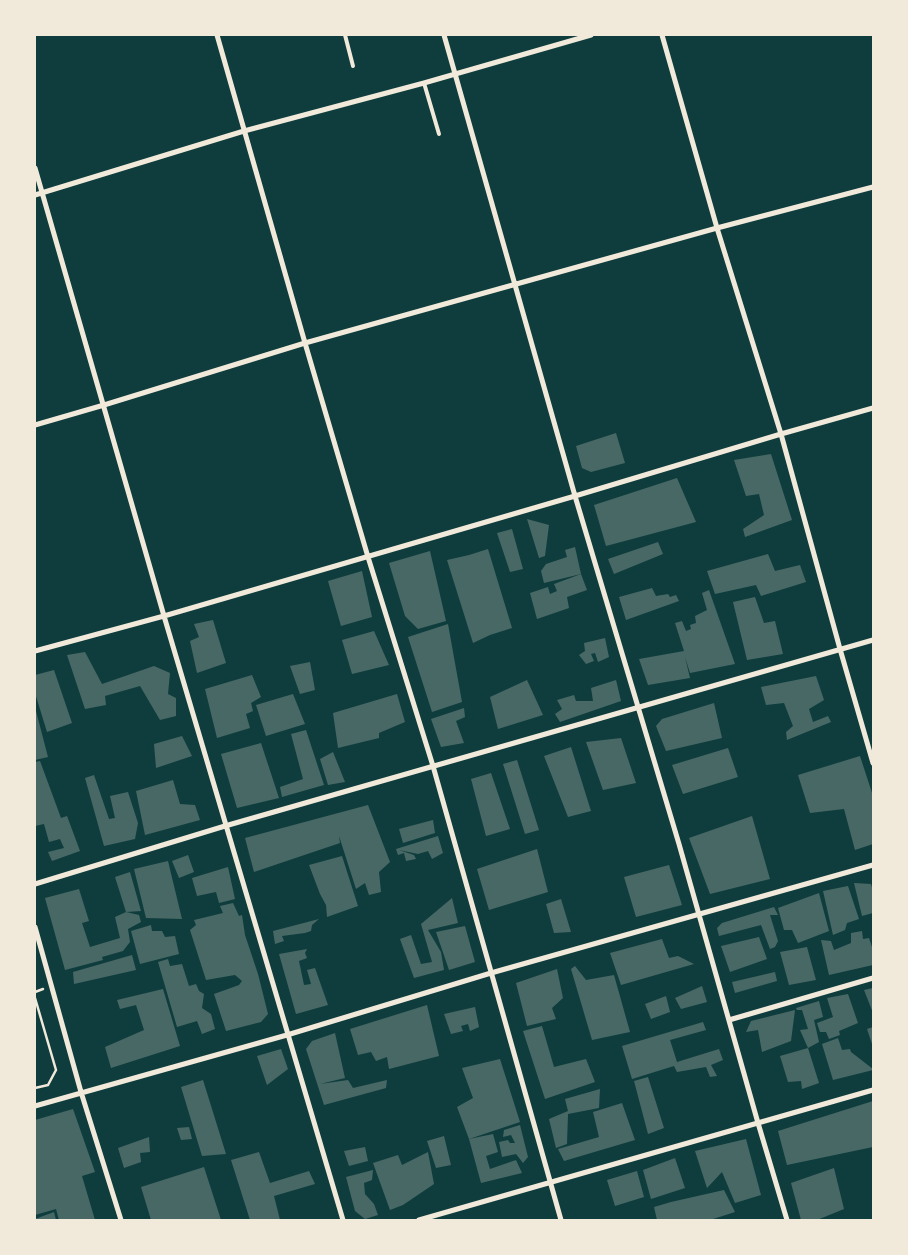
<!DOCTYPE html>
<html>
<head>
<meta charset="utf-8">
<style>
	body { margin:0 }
	#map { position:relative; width:908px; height:1255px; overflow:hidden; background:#0f3d3e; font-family:Merriweather,serif }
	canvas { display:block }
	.frame { position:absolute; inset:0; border:36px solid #f1e9da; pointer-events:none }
</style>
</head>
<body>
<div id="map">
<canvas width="908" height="1255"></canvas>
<div class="frame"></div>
</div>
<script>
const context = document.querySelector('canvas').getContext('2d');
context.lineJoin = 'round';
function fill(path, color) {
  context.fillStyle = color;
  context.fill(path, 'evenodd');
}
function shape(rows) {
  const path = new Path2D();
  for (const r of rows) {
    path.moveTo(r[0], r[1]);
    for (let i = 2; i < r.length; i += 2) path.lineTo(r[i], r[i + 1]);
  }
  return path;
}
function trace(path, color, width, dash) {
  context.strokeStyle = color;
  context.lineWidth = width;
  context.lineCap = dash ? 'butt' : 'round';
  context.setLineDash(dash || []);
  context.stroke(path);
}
const building = shape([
	[616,433,625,463,591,472,582,468,576,446],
	[771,454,792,520,745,537,743,529,764,515,759,494,746,496,734,460],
	[677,478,696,522,606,546,594,505],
	[527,519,549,525,545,556,539,558],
	[512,529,523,569,510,572,497,533],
	[658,542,663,554,614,574,608,559],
	[575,547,581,574,587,590,567,597,569,608,537,619,530,593,548,587,550,594,557,591,554,584,581,574,544,583,541,571,546,564,567,557,565,550],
	[488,549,512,628,490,635,473,643,447,560,469,555],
	[430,551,446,621,418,629,405,616,389,563],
	[768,554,775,571,800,565,806,582,761,596,756,585,715,594,707,571],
	[362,571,372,617,341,626,328,581],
	[652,588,656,596,668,594,670,597,676,595,679,601,626,620,619,597],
	[709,590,735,664,690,673,685,657,690,678,648,685,639,659,684,651,675,623,682,621,686,631,691,629,690,625,696,623,695,616,707,610,702,593],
	[755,597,764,623,775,621,783,654,747,660,733,602],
	[213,620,226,663,197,673,190,641,199,637,194,624],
	[448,624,462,702,432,712,408,637],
	[374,631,389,665,352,674,342,640],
	[605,638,609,657,598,662,595,653,591,654,594,661,586,664,579,655,585,651,584,643],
	[85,652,102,684,154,666,170,673,168,694,176,698,176,716,160,720,140,686,105,696,106,705,85,709,67,655],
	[310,662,315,690,300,694,290,666],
	[54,670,72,723,47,732,35,693,35,675],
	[252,675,261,697,251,703,253,711,246,714,250,728,217,738,205,689],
	[816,676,824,700,809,709,813,722,828,716,831,722,787,740,786,732,793,726,784,703,766,705,761,687],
	[527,680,543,715,498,729,490,697],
	[616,680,621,701,560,722,555,714,562,709,557,700,574,695,576,701,593,701,591,688],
	[293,694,305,724,266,736,256,705],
	[397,694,405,722,379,733,379,738,338,748,333,713],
	[714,703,722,738,666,751,656,726,662,719],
	[464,708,465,717,456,721,464,743,441,747,431,719],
	[36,711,48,757,35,760,35,712],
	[306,730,324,785,282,797,280,787,303,779,291,734],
	[182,736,192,756,156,768,154,744],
	[621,738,636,783,603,790,586,742],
	[261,743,279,798,237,808,221,754],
	[571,747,591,811,568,817,544,756],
	[728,748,738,777,683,794,672,765],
	[333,752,345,782,328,785,320,759],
	[860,756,873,796,873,844,855,850,844,809,810,813,798,775],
	[517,760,539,830,525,834,503,764],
	[40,761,61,818,67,816,80,851,52,861,48,852,64,848,60,839,49,842,44,824,35,826,35,762],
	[491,773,510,829,486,836,471,779],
	[94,775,109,819,115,818,110,796,128,792,138,823,135,839,104,846,85,778],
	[173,780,180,804,195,805,200,820,145,835,136,791],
	[368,805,390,862,379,872,381,892,369,895,365,883,356,889,339,836,340,843,254,872,245,838],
	[752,816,770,879,710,894,689,838],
	[433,820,435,833,403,843,399,829],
	[438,836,443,853,432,859,428,851,418,854,399,850,414,855,416,859,406,861,404,853,398,855,396,849],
	[537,849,548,892,489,910,477,869],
	[188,855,194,872,179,878,172,861],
	[342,856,358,906,327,917,326,905,320,894,309,865],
	[168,861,182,919,146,918,134,869],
	[669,865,682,905,636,917,624,877],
	[228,867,235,899,219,903,216,892,197,896,192,878],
	[130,872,141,911,126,912,139,915,141,922,128,929,130,942,123,951,102,957,103,960,65,970,45,898,79,889,89,921,82,923,90,947,120,938,115,917,126,912,115,877],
	[854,883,871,884,873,891,873,913,862,916],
	[848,886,859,919,847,923,845,930,833,935,823,891],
	[819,893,829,931,798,943,792,930,784,930,778,908],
	[452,898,458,923,428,930,441,952,444,970,414,978,400,939,411,935,421,964,432,962,421,924],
	[561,899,571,932,554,933,546,904],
	[233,903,239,916,242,915,245,935,258,974,268,1014,261,1022,226,1031,214,994,239,985,242,981,235,975,206,980,190,930,196,925,194,920,223,913,220,906],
	[774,907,778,915,770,915,778,941,775,947,770,949,761,925,719,936,717,928,722,923],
	[319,919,312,925,311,931,305,933,282,936,284,941,275,944,273,931],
	[151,925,152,931,162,931,165,937,175,936,179,954,140,964,131,931],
	[465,926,475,962,449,970,436,932],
	[862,931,863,939,869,938,873,950,873,965,829,975,821,940,831,941,834,950,851,943,851,933],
	[759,937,767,959,730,972,721,946],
	[662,939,669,958,678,956,694,964,621,985,610,953],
	[807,947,816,980,789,985,780,952],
	[307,949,305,953,307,958,299,961,304,985,311,984,307,970,315,968,328,1005,296,1014,279,954],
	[132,955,136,970,74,984,73,972],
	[168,959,170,966,182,964,189,986,196,984,199,991,204,994,202,1008,211,1014,215,1029,202,1034,197,1021,177,1027,158,962],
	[575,966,586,980,614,975,630,1032,592,1040,571,969],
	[557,969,563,998,552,1008,556,1019,527,1026,516,983],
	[775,972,777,981,735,993,732,982],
	[702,986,707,1002,681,1009,675,998],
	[873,988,873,1013,864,990],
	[163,989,180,1046,111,1068,105,1047,144,1030,136,1005,120,1009,117,1000],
	[848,994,858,1023,839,1031,840,1035,829,1039,826,1032,820,1032,817,1023,833,1017,827,998],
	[666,996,670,1012,651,1019,645,1004],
	[819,1001,823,1017,814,1020,819,1042,808,1048,819,1083,802,1089,801,1081,788,1082,780,1056,808,1048,800,1030,808,1029,802,1010,797,1010,796,1008],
	[427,1005,439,1056,389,1069,387,1057,376,1061,371,1052,358,1055,350,1029],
	[475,1007,479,1027,470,1031,468,1024,461,1026,463,1031,451,1034,444,1014],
	[795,1010,791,1041,762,1052,758,1030,746,1032,751,1021],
	[703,1022,706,1030,670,1040,677,1062,719,1049,723,1060,711,1065,717,1076,710,1077,706,1067,677,1072,674,1066,632,1079,622,1046],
	[542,1026,554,1067,586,1059,595,1082,545,1099,523,1031],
	[873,1027,873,1047,867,1029],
	[335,1033,345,1078,320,1084,348,1080,353,1088,387,1080,386,1088,324,1105,306,1049,312,1041],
	[838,1038,842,1050,850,1049,851,1052,873,1069,873,1070,833,1080,822,1044],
	[281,1049,288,1069,267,1085,257,1056],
	[500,1059,520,1122,469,1139,457,1107,473,1098,462,1068],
	[648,1077,664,1128,648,1134,634,1081],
	[203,1080,226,1154,202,1156,181,1087],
	[600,1089,599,1108,568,1114,567,1144,556,1148,549,1119,568,1111,565,1099],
	[873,1101,873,1147,787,1165,778,1131],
	[622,1103,635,1140,564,1161,558,1149,599,1137,593,1112],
	[73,1109,95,1172,82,1176,95,1220,59,1220,56,1209,35,1215,35,1120],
	[520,1125,528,1157,523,1163,516,1154,502,1157,499,1142,508,1140,510,1143,515,1143,511,1135,503,1137,504,1130],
	[189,1127,192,1139,181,1140,177,1128],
	[493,1134,498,1152,486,1156,490,1169,516,1160,522,1173,481,1183,469,1139],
	[444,1136,451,1165,436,1168,427,1141],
	[149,1137,150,1152,140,1153,141,1162,124,1168,118,1148],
	[746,1139,761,1195,735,1203,722,1172,707,1188,695,1151],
	[365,1147,368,1161,349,1166,344,1151],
	[259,1152,270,1183,309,1171,315,1184,274,1196,280,1220,250,1220,231,1160],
	[428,1152,434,1184,403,1205,390,1210,373,1163,398,1155,402,1165],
	[675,1158,685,1188,651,1199,643,1170],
	[204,1167,221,1220,151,1220,141,1187],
	[834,1168,844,1209,817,1220,801,1220,791,1183],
	[373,1170,372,1180,364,1183,365,1194,374,1204,378,1215,365,1219,355,1211,346,1177],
	[637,1171,644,1197,615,1206,607,1180],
	[724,1190,735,1212,710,1220,657,1220,654,1207,671,1202],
	[54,1212,56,1220,35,1220,35,1219]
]);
const path = shape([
	[35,992,43,989],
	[35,998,56,1070,48,1085,35,1088]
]);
const service = shape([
	[345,35,353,66],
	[424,83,439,134]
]);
const minor = shape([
	[217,35,305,343,368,557,433,766,561,1220],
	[444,35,575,496,679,844,758,1123,787,1220],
	[662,35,717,228,781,434,840,649,873,763],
	[35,168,164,616,343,1220],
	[35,195,244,131,424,83,591,35],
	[35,425,104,405,305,343,717,228,873,187],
	[35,651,164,616,575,496,781,434,873,408],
	[35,884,225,826,873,640],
	[35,927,81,1092,121,1220],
	[729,1020,873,978],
	[35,1106,287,1035,491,973,873,865],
	[419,1220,873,1090]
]);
fill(building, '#486865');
trace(path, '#f1e9da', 2.5);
trace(service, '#f1e9da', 4);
trace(minor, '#f1e9da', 5);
</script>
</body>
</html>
